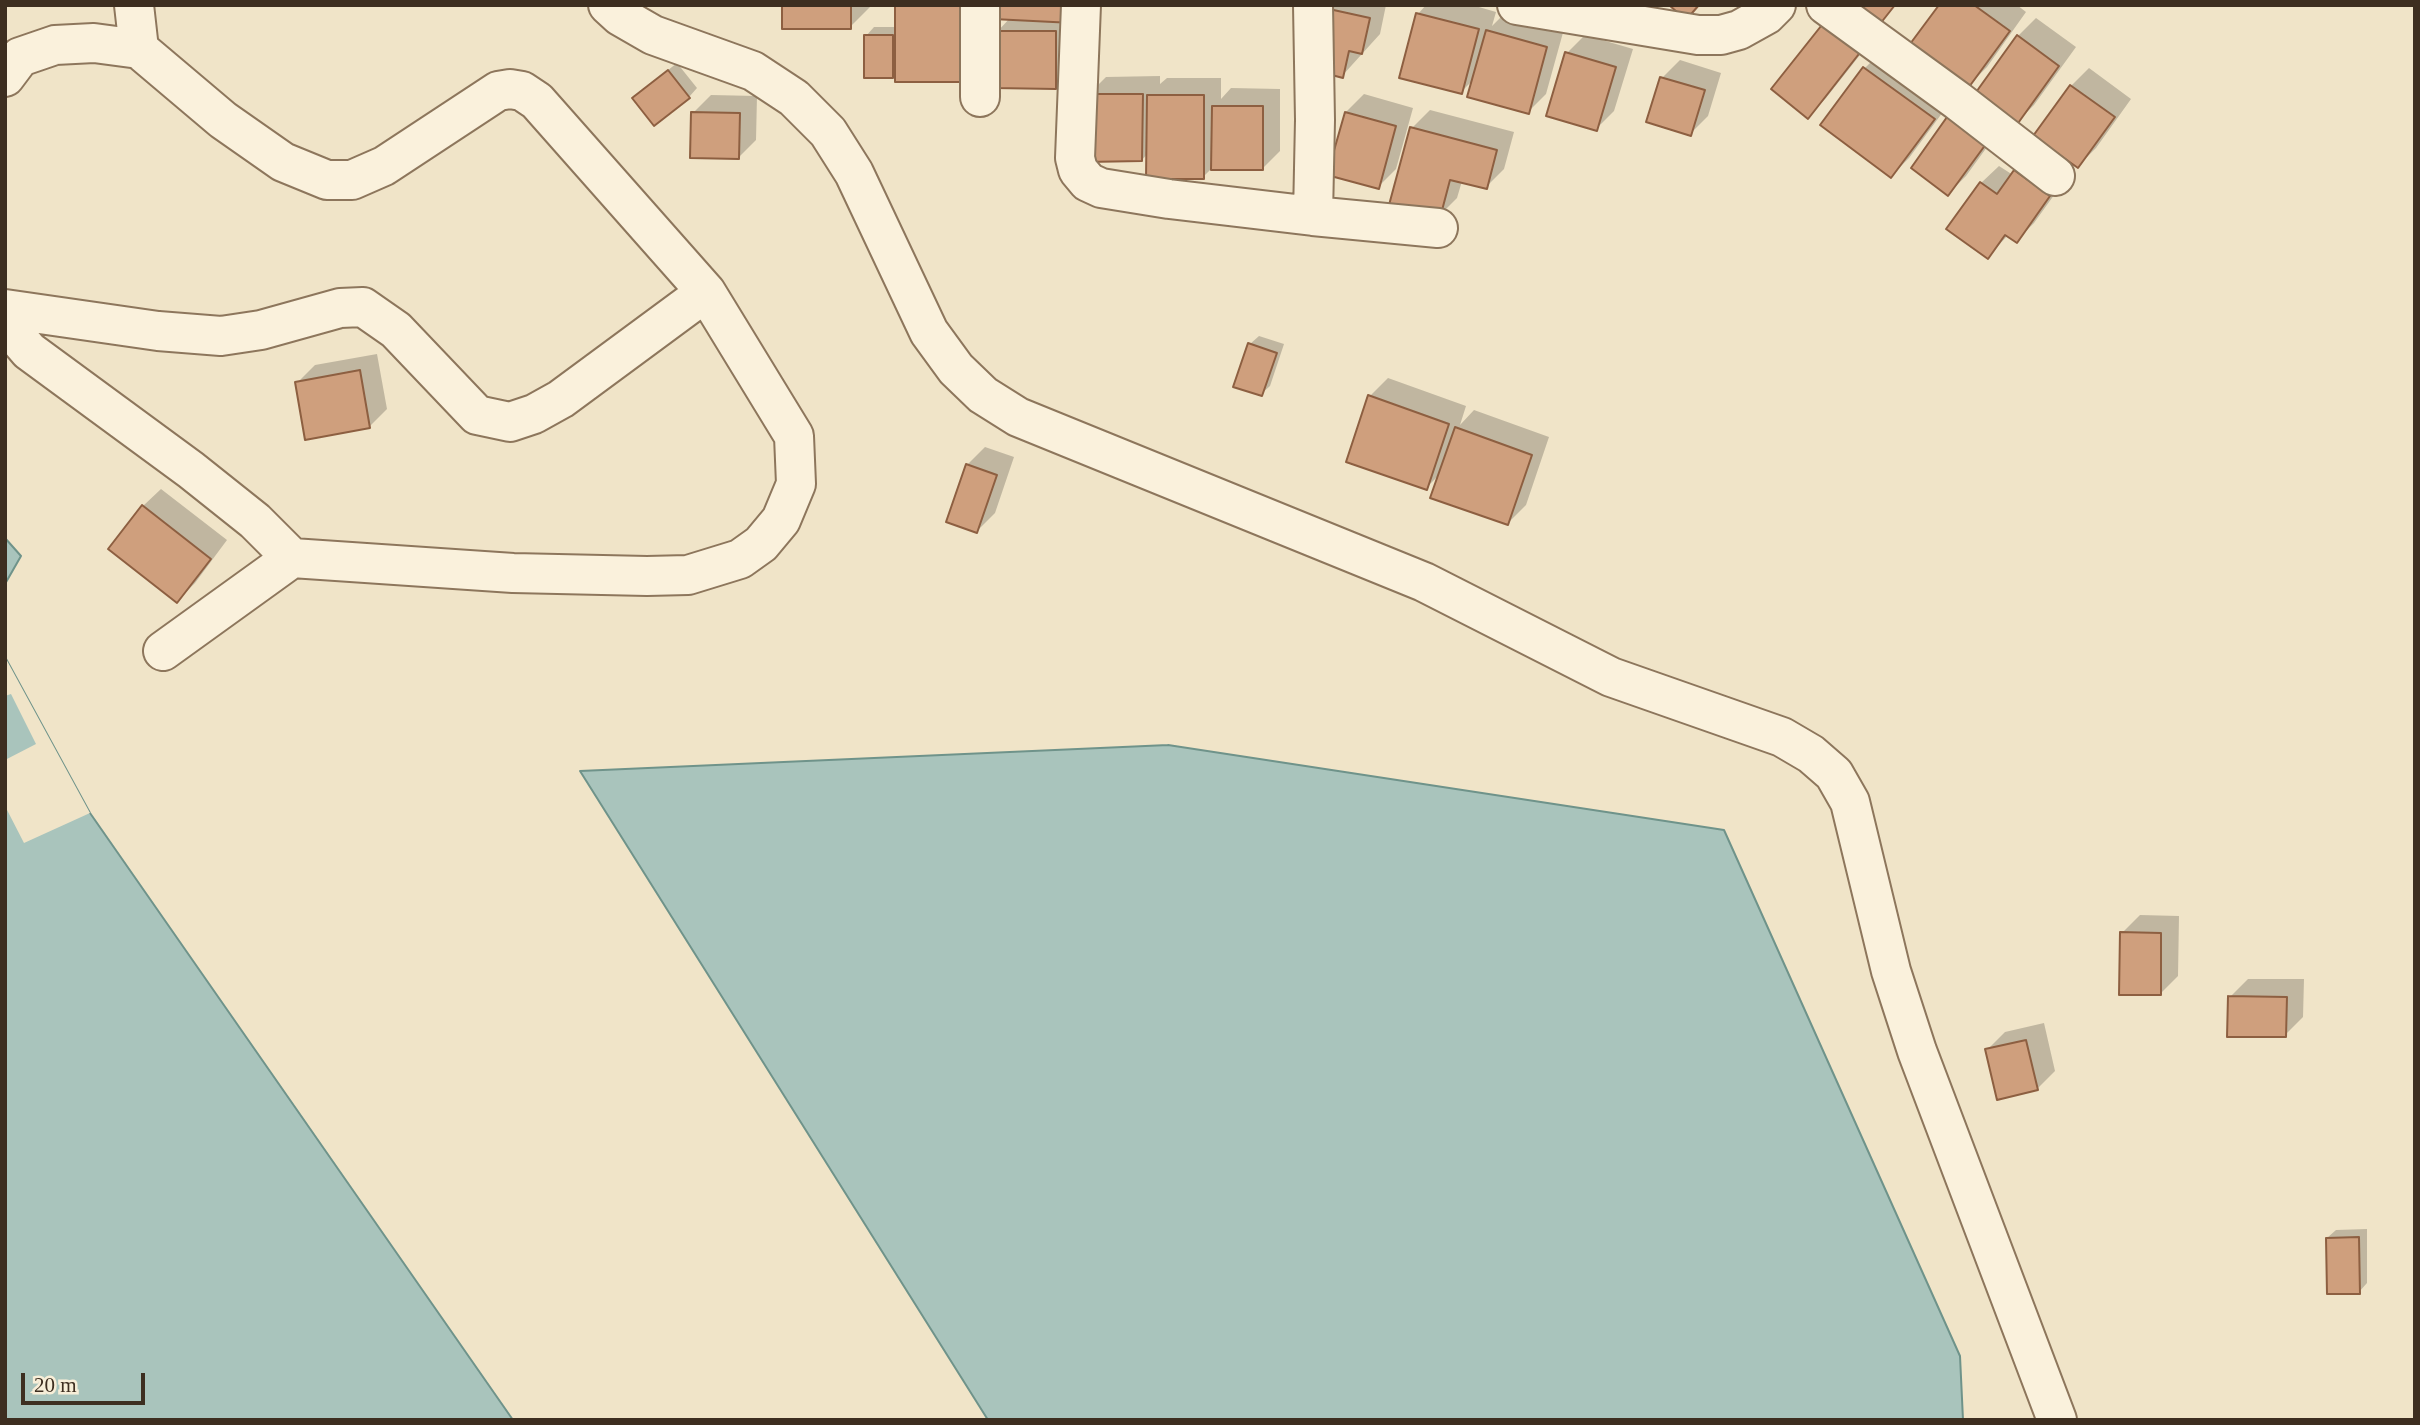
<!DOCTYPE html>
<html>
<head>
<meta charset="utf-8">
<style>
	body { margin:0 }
	#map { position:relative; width:2420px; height:1425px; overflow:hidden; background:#f0e4c8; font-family:"Times New Roman",serif }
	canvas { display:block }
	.frame { position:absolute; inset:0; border:7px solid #3d2e20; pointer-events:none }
	.scale { position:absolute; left:21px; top:1373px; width:124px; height:32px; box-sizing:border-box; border:4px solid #3d2e20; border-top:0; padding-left:9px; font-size:21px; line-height:24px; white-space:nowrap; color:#3d2e20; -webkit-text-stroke:5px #f7eed8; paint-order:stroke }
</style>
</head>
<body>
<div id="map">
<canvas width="2420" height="1425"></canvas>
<div class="frame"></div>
<div class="scale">20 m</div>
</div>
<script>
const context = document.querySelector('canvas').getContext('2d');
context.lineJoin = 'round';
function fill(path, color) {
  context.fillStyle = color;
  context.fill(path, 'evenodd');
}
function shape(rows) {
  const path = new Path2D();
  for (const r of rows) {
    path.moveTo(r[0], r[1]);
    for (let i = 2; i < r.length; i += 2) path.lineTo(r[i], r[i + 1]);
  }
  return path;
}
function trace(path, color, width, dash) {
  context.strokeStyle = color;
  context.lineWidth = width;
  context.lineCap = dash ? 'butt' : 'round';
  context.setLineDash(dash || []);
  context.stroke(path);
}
const water = shape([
	[5,538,21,556,5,584,5,538],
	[5,657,90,813,513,1420,5,1420,5,657],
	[1168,745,1724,830,1960,1356,1963,1420,988,1420,580,771,1168,745]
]);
const pier = shape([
	[5,657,90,813,24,843,5,806,5,760,36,744,11,694,5,696]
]);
const shadow = shape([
	[783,5,872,5,850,27],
	[986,5,986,54,960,80,897,72,892,76,866,36,874,27,897,27],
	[1089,5,1073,69,1055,87,997,32,1010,18],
	[1335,5,1386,5,1380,34,1342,76,1330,10],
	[1426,5,1472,5,1496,12,1492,26,1505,13,1564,29,1546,94,1528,112,1474,79,1461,92,1418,14],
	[1941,5,2017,5,2026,12,1987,67,1969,85],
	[2036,18,2076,47,2034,105,2016,123,2018,36],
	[1878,32,1826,98,1808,116,1773,88],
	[1585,35,1633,49,1614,111,1596,129,1567,53],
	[1883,50,1951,101,1909,158,1891,176,1823,125,1865,68],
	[1680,60,1721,73,1708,116,1690,134,1662,78],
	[677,63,697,88,689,97,643,90],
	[2089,68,2131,99,2096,148,2078,166,2036,136,2071,86],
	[1160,76,1160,84,1167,78,1221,78,1221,99,1231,88,1280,89,1280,151,1262,169,1212,168,1203,177,1148,153,1142,160,1088,95,1106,77],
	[1364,94,1413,108,1396,169,1378,187,1346,112],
	[711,95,757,96,756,140,738,158,693,113],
	[1430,110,1514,132,1504,169,1486,187,1462,181,1457,198,1439,216,1412,128],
	[1949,118,2003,125,1966,176,1948,194,1913,168],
	[2033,153,2067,177,2034,223,2016,241,2008,235,1988,257,1981,183,1999,166,2013,175],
	[1259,336,1284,344,1270,386,1261,394,1250,344],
	[377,354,387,409,369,427,297,383,315,365],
	[1388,378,1466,406,1460,425,1474,410,1549,437,1526,505,1508,523,1440,474,1426,488,1370,396],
	[985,447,1014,457,995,513,977,531,967,465],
	[161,489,227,540,195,583,177,601,143,506],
	[2140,915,2179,916,2178,976,2160,994,2122,933],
	[2248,979,2304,979,2303,1017,2285,1035,2230,997],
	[2044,1023,2055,1071,2037,1089,1987,1050,2005,1032],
	[2367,1229,2367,1283,2359,1292,2327,1238,2336,1230]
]);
const building = shape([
	[782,5,851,5,851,29,782,29,782,5],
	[895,5,961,5,960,82,895,82,895,5],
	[993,5,1074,5,1073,23,993,19,993,5],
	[1669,5,1699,5,1686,20,1669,5],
	[1855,5,1895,5,1880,24,1855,5],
	[1939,5,1974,5,2010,31,1969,87,1910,44,1939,5],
	[1329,9,1370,18,1362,54,1349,51,1343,78,1324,73,1329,9],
	[1416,13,1479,29,1462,94,1399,78,1416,13],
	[1825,21,1862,50,1808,119,1771,89,1825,21],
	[1486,30,1547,47,1529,114,1467,97,1486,30],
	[995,31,1056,31,1056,89,994,88,995,31],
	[864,35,893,35,893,78,864,78,864,35],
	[2017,35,2059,66,2016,126,1974,95,2017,35],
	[1565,52,1616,67,1597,131,1546,116,1565,52],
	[1863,67,1935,119,1891,178,1820,125,1863,67],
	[668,70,690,98,654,126,632,98,668,70],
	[1660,77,1705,90,1691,136,1646,122,1660,77],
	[2070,85,2115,117,2078,168,2033,136,2070,85],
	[1087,94,1143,94,1142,161,1086,162,1087,94],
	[1147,95,1204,95,1204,179,1146,179,1147,95],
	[1212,106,1263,106,1263,170,1211,170,1212,106],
	[691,112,740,113,739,159,690,158,691,112],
	[1345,112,1396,126,1379,189,1327,175,1345,112],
	[1947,117,1986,144,1948,196,1911,168,1947,117],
	[1410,127,1497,150,1487,189,1450,180,1440,218,1389,205,1410,127],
	[2014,170,2050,196,2017,243,2005,235,1988,259,1946,229,1980,182,1997,194,2014,170],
	[1248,343,1277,353,1262,396,1233,387,1248,343],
	[360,370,370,428,305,440,295,382,360,370],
	[1368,395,1449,424,1427,490,1346,462,1368,395],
	[1455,427,1532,455,1508,525,1430,498,1455,427],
	[966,464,997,475,977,533,946,522,966,464],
	[142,505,211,559,177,603,108,549,142,505],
	[2120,932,2161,933,2161,995,2119,995,2120,932],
	[2228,996,2287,997,2286,1037,2227,1037,2228,996],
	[2026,1040,2038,1090,1997,1100,1985,1049,2026,1040],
	[2359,1237,2360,1294,2327,1294,2326,1238,2359,1237]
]);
const minor = shape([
	[134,5,139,49],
	[608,5,620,16,653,35,753,71,794,98,828,132,854,173,929,332,956,369,983,395,1018,417,1424,582,1611,677,1782,737,1811,754,1834,774,1850,802,1891,971,1917,1051,2057,1420],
	[1081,5,1075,158,1078,170,1088,182,1101,188,1169,199,1313,216,1315,120,1313,5],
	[1517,5,1698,35,1721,35,1739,30,1766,15,1776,5],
	[1826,5,1958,101,2055,176],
	[5,77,20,57,55,45,94,43,139,49,223,120,283,162,327,180,352,180,384,166,498,91,510,89,522,91,537,101,706,292,794,436,796,484,781,520,761,544,740,559,688,575,647,576,513,573,292,558,255,521,191,470,29,351,5,323],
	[980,97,980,5],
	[1313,216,1438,228],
	[5,309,158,331,221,336,261,330,340,308,363,307,396,330,477,415,510,422,534,414,561,399,706,292],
	[163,651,292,558]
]);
fill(water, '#a9c4bc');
trace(water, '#6f938a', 2);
fill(pier, '#f0e4c8');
fill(shadow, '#0003');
fill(building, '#cf9f7d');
trace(building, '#8d5f41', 2);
trace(minor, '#8d765c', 42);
trace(minor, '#faf1dc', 38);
</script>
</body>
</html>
